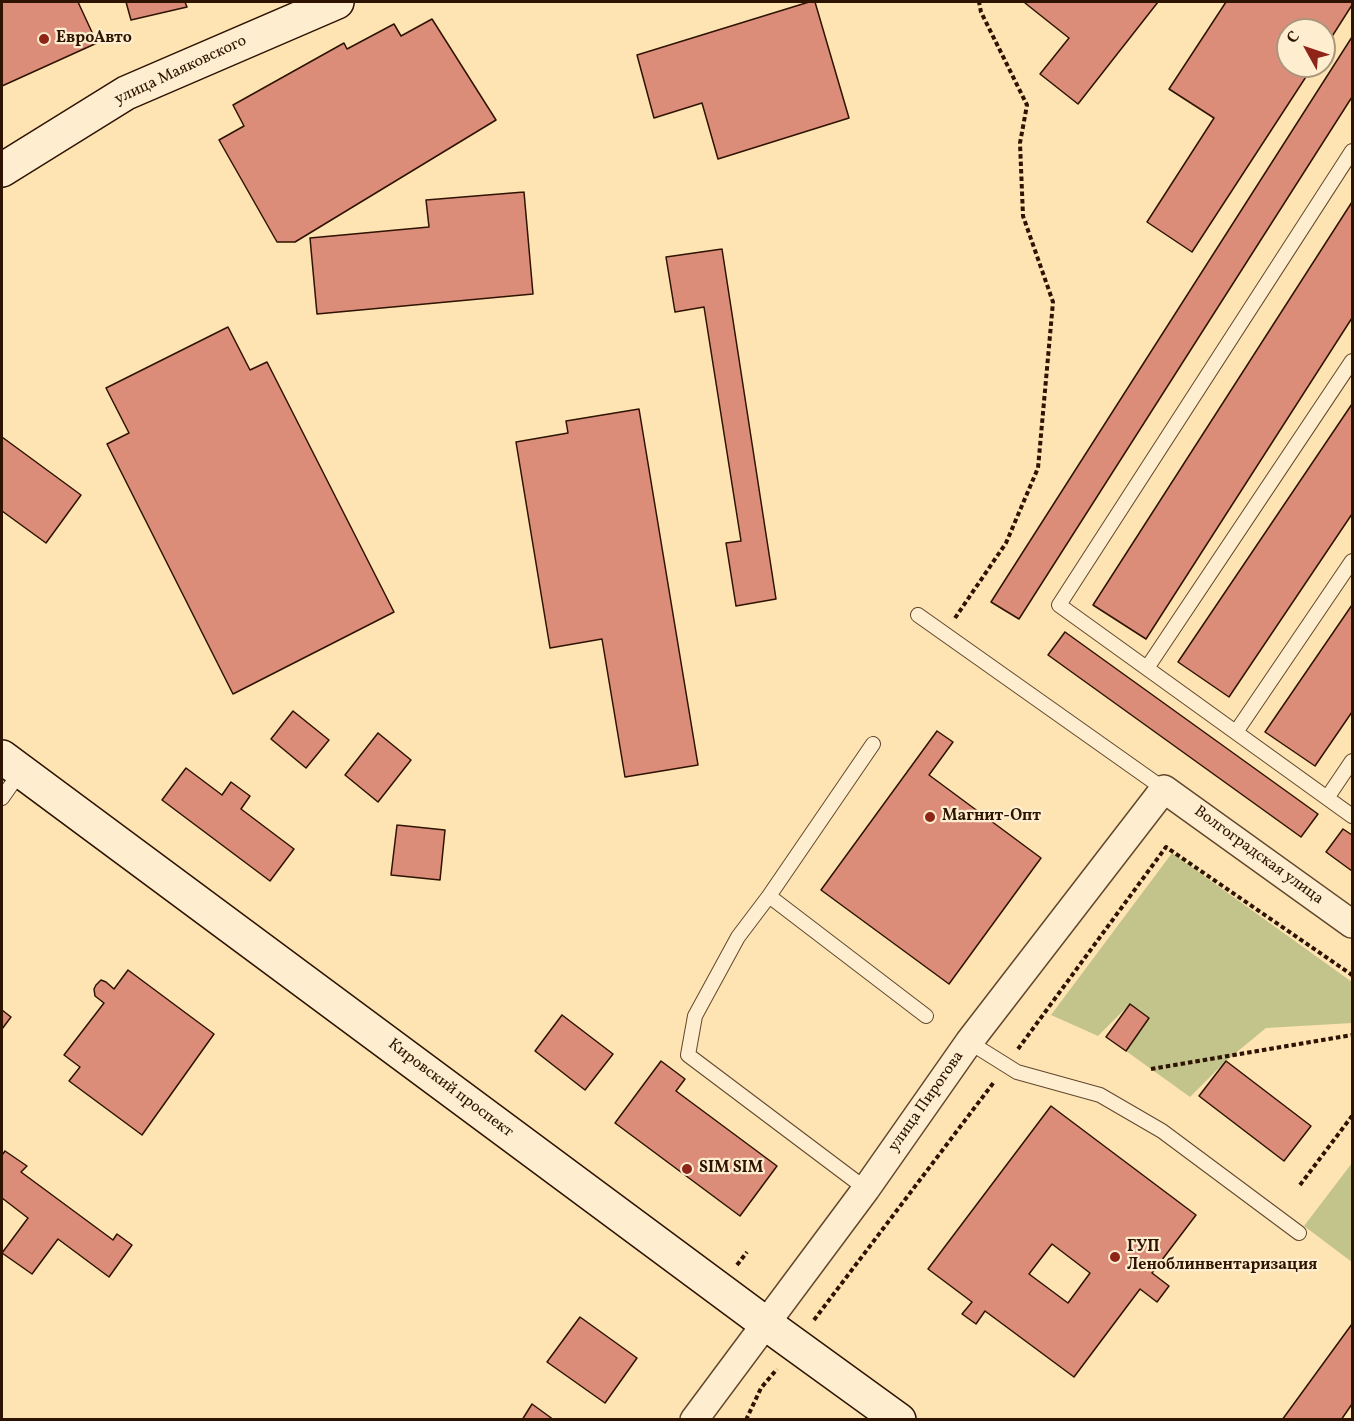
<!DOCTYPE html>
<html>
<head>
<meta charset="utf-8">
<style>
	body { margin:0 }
	#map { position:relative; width:1354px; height:1421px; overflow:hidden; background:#fee4b3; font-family:Vollkorn,serif }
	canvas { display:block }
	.frame { position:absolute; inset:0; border:3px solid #2d1300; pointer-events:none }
	.north { position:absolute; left:1276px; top:18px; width:60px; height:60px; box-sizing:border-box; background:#feedce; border:2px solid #aa967c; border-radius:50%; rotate:310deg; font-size:16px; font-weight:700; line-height:24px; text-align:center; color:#2d1300 }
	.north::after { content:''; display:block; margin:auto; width:21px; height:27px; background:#8f2418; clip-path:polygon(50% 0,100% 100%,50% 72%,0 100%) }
</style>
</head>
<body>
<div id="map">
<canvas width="1354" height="1421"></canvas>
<div class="frame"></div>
<div class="north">С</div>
</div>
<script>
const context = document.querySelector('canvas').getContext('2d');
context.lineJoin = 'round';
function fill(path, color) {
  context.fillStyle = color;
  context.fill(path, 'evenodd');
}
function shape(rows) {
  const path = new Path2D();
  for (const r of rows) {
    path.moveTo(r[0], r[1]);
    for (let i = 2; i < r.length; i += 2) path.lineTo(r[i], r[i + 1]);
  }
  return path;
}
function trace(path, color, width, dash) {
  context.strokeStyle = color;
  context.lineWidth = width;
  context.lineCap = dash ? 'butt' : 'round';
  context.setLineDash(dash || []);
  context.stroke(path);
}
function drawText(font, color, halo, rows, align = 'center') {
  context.font = font + ' Vollkorn,serif';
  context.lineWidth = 4.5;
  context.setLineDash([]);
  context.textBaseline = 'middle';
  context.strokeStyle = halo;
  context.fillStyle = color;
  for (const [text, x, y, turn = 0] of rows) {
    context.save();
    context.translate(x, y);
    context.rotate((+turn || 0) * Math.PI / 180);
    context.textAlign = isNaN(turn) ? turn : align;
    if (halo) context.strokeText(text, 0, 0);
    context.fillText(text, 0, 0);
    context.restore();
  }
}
const green = shape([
	[1172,853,1352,982,1352,1023,1266,1028,1226,1061,1190,1097,1126,1051,1149,1018,1130,1004,1098,1036,1051,1015],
	[1352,1163,1352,1262,1304,1226]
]);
const building = shape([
	[2,2,78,2,97,43,2,86,2,2],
	[126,2,185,2,187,7,131,20,126,2],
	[809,2,815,2,849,118,718,159,702,103,654,118,637,55,809,2],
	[1027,2,1158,2,1078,104,1040,74,1069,38,1025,3,1027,2],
	[1226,2,1352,2,1352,5,1324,49,1324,30,1288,30,1288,66,1313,66,1192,252,1147,222,1214,118,1169,89,1226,2],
	[432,19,496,120,295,242,277,242,219,140,244,126,233,105,344,43,347,49,394,24,401,36,432,19],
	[1352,37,1352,97,1019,619,991,602,1352,37],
	[524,192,533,294,317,314,310,238,429,227,426,200,524,192],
	[1352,202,1352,318,1146,639,1093,605,1352,202],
	[722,249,776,599,736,606,726,543,741,541,704,307,675,312,666,257,722,249],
	[228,327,250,370,267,362,394,612,233,694,107,444,129,433,106,388,228,327],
	[1352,404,1352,514,1229,697,1178,662,1352,404],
	[639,409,698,765,625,777,602,639,550,648,516,442,568,433,566,421,639,409],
	[2,437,81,495,46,543,2,511,2,437],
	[1352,605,1352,712,1315,766,1265,732,1352,605],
	[1065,632,1318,814,1301,837,1048,655,1065,632],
	[293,711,329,740,306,768,271,739,293,711],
	[937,731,953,742,929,775,1041,858,949,984,821,890,937,731],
	[378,733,411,760,378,802,345,775,378,733],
	[186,768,222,795,231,782,250,796,241,809,294,849,270,881,162,800,186,768],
	[397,825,445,830,440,880,391,875,397,825],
	[1343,829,1352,835,1352,871,1326,852,1343,829],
	[128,970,214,1034,142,1135,69,1081,80,1067,64,1055,104,1003,95,996,94,989,96,985,101,980,106,982,114,989,128,970],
	[1130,1004,1149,1018,1126,1051,1106,1037,1130,1004],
	[2,1010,11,1017,2,1029,2,1010],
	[562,1015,613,1054,585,1090,535,1051,562,1015],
	[661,1061,685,1079,676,1091,777,1166,740,1216,615,1123,661,1061],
	[1226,1061,1311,1126,1284,1161,1199,1096,1226,1061],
	[1051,1106,1196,1215,1152,1273,1169,1286,1157,1302,1140,1289,1074,1377,985,1311,976,1324,962,1314,972,1302,928,1269,1051,1106],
	[1052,1244,1090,1273,1068,1303,1029,1274,1052,1244],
	[5,1151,27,1166,21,1172,113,1240,117,1234,132,1245,109,1277,58,1239,32,1274,2,1253,28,1218,2,1198,2,1155,5,1151],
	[580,1317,637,1358,605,1403,547,1362,580,1317],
	[1352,1324,1352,1404,1341,1420,1282,1420,1352,1324],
	[532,1404,554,1420,522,1420,532,1404]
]);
const path = shape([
	[955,618,1006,543,1038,468,1053,302,1023,216,1020,143,1027,105,981,12,979,2],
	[1018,1049,1166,847,1352,975],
	[1151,1069,1352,1035],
	[1300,1185,1352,1116],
	[737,1265,747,1252],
	[814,1320,994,1082],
	[746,1420,761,1388,777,1369]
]);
const lane = shape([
	[1352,151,1059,605,1352,816],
	[918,615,1164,789],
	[1147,668,1352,361],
	[1236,732,1352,561],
	[2,798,21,771],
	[1327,798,1352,761],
	[769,896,873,744],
	[969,1042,1017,1072,1100,1095,1162,1131,1299,1233],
	[866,1189,688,1055,695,1016,738,937,769,896,926,1016]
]);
const street = shape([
	[694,1420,866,1189,969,1042,1164,789,1352,924]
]);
const secondary = shape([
	[2,170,126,93,337,2],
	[2,757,765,1323,899,1420]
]);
const markers = [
	[44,39,6,"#8f2418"],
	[930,817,6,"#8f2418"],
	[687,1169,6,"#8f2418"],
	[1115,1257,6,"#8f2418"]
];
const poiNames = [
	["ЕвроАвто",56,39],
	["Магнит-Опт",942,817],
	["SIM SIM",699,1169],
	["ГУП",1127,1248],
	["Леноблинвентаризация",1127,1266]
];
const streetNames = [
	["улица Маяковского",181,71,-25],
	["Волгоградская улица",1258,856,36],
	["Кировский проспект",450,1089,37],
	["улица Пирогова",927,1102,-55]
];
fill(green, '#c2c48b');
fill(building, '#dc8d7a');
trace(building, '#2d1300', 1.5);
trace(lane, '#61472d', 16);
trace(street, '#61472d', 30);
trace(secondary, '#2d1300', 36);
trace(path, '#2d1300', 4, [4.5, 3]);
trace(lane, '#feedce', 14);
trace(street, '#feedce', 27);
trace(secondary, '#feedce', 33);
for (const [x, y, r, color] of markers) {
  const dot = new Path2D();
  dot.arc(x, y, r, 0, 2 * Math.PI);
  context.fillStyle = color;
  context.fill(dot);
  trace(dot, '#feedce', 2);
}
drawText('bold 16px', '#2d1300', '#feedce', poiNames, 'left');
drawText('16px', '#2d1300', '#feedce', streetNames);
</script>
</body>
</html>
